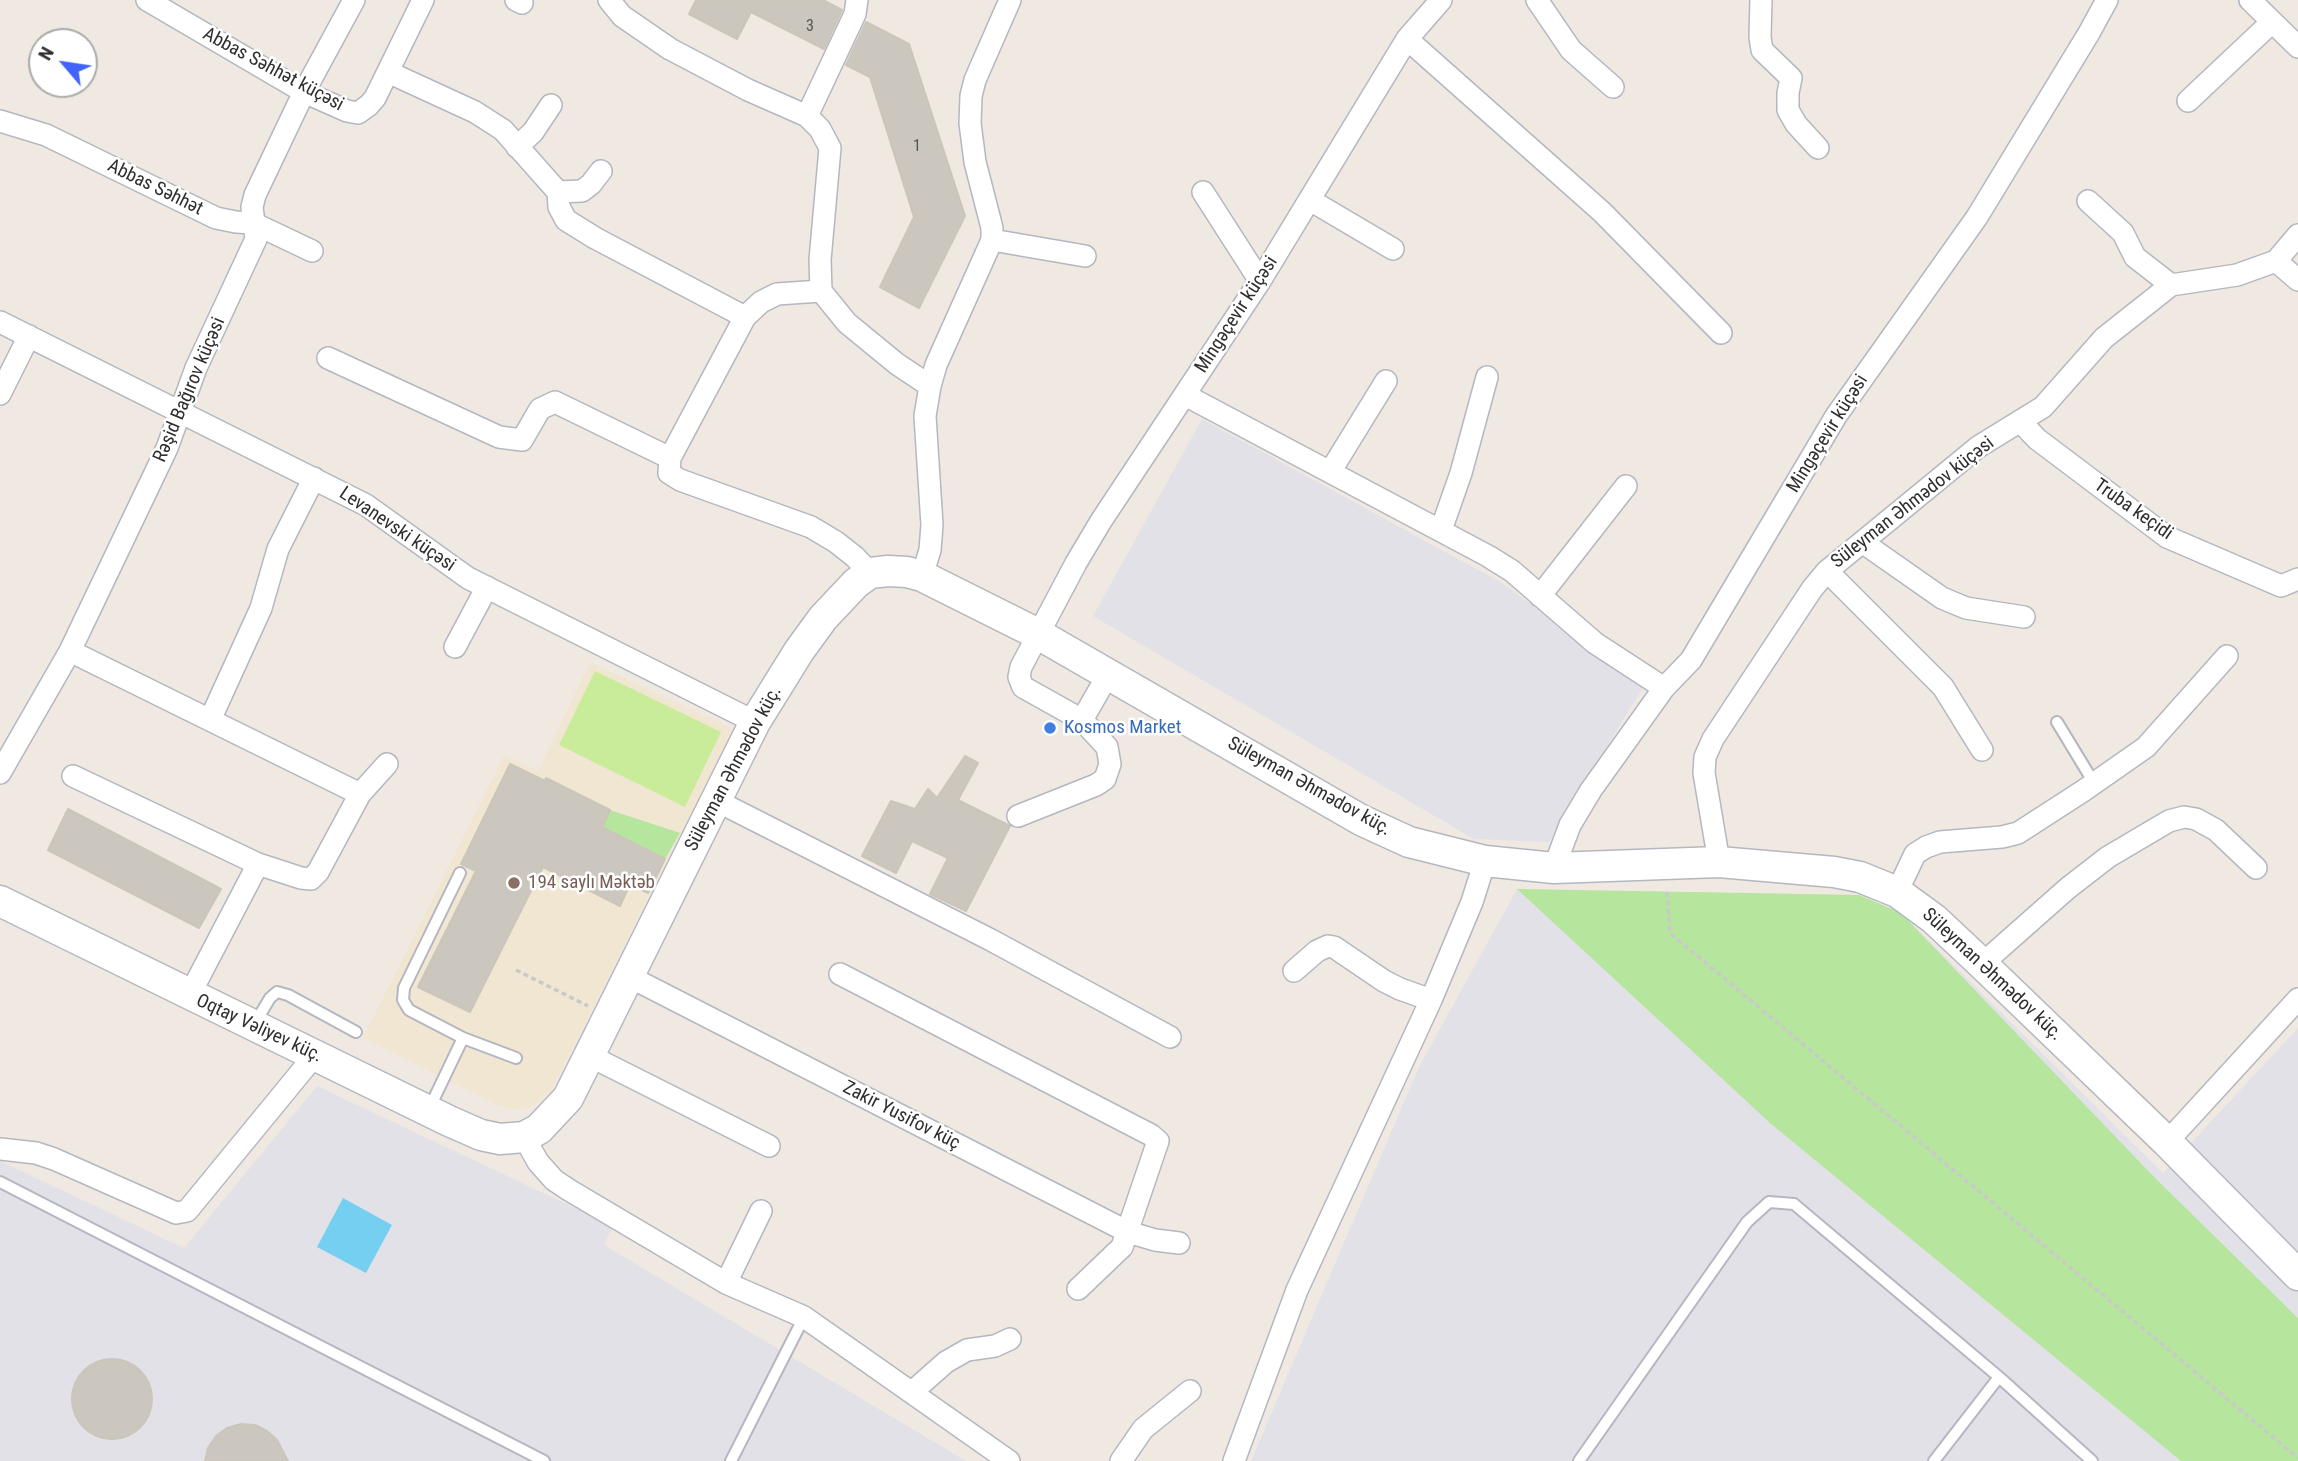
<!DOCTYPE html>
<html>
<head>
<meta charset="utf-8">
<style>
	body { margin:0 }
	#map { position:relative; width:2298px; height:1461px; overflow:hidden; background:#efe9e1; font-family:"Roboto Condensed",sans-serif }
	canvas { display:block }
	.north { position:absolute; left:28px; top:28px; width:70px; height:70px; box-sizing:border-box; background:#fff; border:2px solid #ababab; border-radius:50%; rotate:299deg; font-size:19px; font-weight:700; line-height:28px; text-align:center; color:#2e2e2e }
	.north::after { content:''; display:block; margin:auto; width:24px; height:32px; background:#4264fb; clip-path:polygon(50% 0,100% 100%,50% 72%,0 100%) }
</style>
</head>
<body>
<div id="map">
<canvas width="2298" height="1461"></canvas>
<div class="north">N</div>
</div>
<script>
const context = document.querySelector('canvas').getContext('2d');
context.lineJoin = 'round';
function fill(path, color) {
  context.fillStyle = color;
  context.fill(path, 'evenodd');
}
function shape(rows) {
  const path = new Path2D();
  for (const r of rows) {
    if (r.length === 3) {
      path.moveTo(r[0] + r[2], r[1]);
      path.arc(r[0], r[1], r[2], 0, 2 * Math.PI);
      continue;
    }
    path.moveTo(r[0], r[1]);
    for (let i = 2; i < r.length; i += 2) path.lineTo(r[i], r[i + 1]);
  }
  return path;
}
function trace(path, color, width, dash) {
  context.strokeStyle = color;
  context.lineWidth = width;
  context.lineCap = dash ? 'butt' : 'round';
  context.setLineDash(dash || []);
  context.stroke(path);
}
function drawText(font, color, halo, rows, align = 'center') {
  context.font = font + ' "Roboto Condensed",sans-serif';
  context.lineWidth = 5;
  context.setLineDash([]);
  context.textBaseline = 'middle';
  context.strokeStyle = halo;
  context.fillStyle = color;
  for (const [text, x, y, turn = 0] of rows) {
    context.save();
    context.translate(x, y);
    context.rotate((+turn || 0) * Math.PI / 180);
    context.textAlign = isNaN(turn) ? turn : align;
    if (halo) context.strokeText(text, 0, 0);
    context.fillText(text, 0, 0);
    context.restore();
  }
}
const industrial = shape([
	[1202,419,1502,583,1643,687,1549,842,1474,839,1093,616],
	[1517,889,1859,895,1901,913,2163,1173,2298,1028,2298,1461,1251,1461,1418,1069],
	[317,1086,613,1226,604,1245,966,1461,0,1461,0,1161,184,1248]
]);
const education = shape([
	[590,662,733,729,552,1089,534,1106,513,1110,493,1103,363,1038,504,755,538,771]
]);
const green = shape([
	[610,810,680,833,665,859,602,827],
	[1517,889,1859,895,1901,913,2155,1178,2298,1318,2298,1461,2181,1461,1770,1123]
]);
const pitch = shape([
	[595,671,721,732,685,807,559,745]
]);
const water = shape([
	[343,1198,392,1225,366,1273,317,1247]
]);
const building = shape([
	[696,0,823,0,842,10,824,49,751,12,737,39,689,14,696,0],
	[866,22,909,44,965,216,919,308,880,287,914,217,870,77,846,65,866,22],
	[965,756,978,763,958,800,1010,826,966,911,930,894,948,858,912,841,896,873,862,856,891,801,915,809,928,789,937,798,965,756],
	[510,764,545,781,546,778,610,810,602,827,665,859,648,893,630,884,620,906,543,867,470,1012,418,987,476,871,461,864,510,764],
	[68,809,221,889,199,928,48,850,68,809],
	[112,1399,40],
	[241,1424,255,1425,267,1431,277,1440,288,1461,205,1461,208,1448,216,1436,227,1428,241,1424]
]);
const path = shape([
	[1667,892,1670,933,2298,1458],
	[516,970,588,1006]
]);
const lane = shape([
	[2057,722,2094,783],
	[460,873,404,988,403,1000,409,1010,463,1038,516,1058],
	[255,1023,270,998,277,992,288,995,356,1032],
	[429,1109,463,1038],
	[0,1182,544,1461],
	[731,1461,804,1317],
	[1579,1461,1747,1222,1769,1202,1794,1204,1999,1377,2092,1461],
	[1934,1461,1999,1377]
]);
const street = shape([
	[147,0,304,92,347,111,358,113,369,105,375,98,423,0],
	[516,0,522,3],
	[609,0,622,16,670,49,748,90,807,116,820,129,830,148,820,260,821,291],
	[1537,0,1571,50,1613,87],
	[1761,0,1760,37,1762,50,1791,78,1788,93,1788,110,1796,124,1818,148],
	[2250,0,2298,47],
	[1407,39,1602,212,1721,333],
	[388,72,475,112,503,130,558,192,559,207,566,220,595,238,745,317],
	[2188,101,2272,22],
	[807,116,855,14,857,0],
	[0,121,46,135,216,218,236,222,253,223,312,251],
	[517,147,533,132,551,105],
	[558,192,582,191,591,184,601,171],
	[1203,192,1260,281],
	[1310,200,1393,249],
	[2088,201,2123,233,2135,257,2171,285],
	[992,240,1085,256],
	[2276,261,2298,280],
	[0,322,366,505,468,578,755,722],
	[328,358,499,437,522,440,540,409,555,402,670,458],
	[0,394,29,336],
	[1185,395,1488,556,1512,571,1595,643,1664,688],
	[2020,421,2037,439,2167,537,2281,586,2298,579],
	[1330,472,1386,381],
	[1441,530,1461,473,1487,377],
	[1862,542,1942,598,1966,608,2024,617],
	[1827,571,1943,687,1982,750],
	[870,573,855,557,836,542,811,527,680,480,669,473,670,458,745,317,761,302,777,294,821,291,847,323,897,364,930,386],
	[922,576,930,550,932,525,925,416,930,386,936,365,992,240,992,228,975,162,970,123,971,96,975,80,1010,0],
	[1540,596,1626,486],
	[455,647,487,587],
	[70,651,360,794],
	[210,720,261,608,278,549,314,478],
	[1082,720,1109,673],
	[0,773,70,651,167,448,196,368,256,239,252,207,255,195,304,92,354,0],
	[73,776,258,864,301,878,311,879,318,872,360,794,387,764],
	[715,800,991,940,1170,1037],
	[1018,816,1096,785,1105,779,1110,764,1107,747,1082,720,1023,687,1019,677,1021,667,1076,563,1101,521,1260,281,1407,39,1441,0],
	[1719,862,1704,773,1705,757,1713,739,1812,589,1827,571,1978,447,2043,407,2104,338,2171,285,2237,275,2276,261,2298,235],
	[1554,868,1570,825,1591,790,1664,688,1691,660,1836,416,1977,217,2089,33,2107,0],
	[1897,892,1915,854,1926,847,1940,842,2002,837,2018,833,2083,791,2146,747,2227,656],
	[1982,964,2068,888,2108,857,2169,821,2184,817,2196,819,2216,830,2256,868],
	[1294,971,1317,951,1328,946,1334,947,1384,981,1400,989,1431,1000],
	[840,974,1151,1135,1158,1141,1122,1247,1078,1289],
	[628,976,1128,1232,1155,1240,1179,1243],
	[189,996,258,864],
	[590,1056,769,1146],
	[524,1137,538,1162,554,1180,569,1190,726,1283,804,1317,1009,1461],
	[2167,1142,2298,999],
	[0,1149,36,1153,54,1159,176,1213,187,1211,315,1055],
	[726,1283,761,1211],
	[912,1392,946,1362,967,1350,995,1346,1010,1339],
	[1121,1461,1143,1429,1190,1391],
	[1234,1461,1297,1290,1431,1000,1472,902,1485,861]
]);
const secondary = shape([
	[0,901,449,1121,481,1135,500,1139,524,1137,539,1129,568,1098,755,722,799,651,823,618,856,583,870,573,888,571,907,572,922,576,1038,634,1361,820,1409,842,1485,861,1554,868,1719,862,1834,872,1860,877,1897,892,1934,919,1982,964,2167,1142,2298,1275]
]);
const markers = [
	[1050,728,7,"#3f7fe0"],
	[514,883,7,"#8d6e63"]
];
const numberNames = [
	["3",810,27],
	["1",917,147]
];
const streetNames = [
	["Abbas Səhhət küçəsi",273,70,28],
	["Abbas Səhhət",155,188,26],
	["Mingəçevir küçəsi",1237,315,-57],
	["Rəşid Bağırov küçəsi",190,390,-67],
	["Mingəçevir küçəsi",1828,434,-58],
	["Süleyman Əhmədov küçəsi",1913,503,-38],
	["Truba keçidi",2133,510,35],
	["Levanevski küçəsi",397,530,34],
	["Süleyman Əhmədov küç.",734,769,-62],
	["Süleyman Əhmədov küç.",1309,787,29],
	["Süleyman Əhmədov küç.",1992,975,43],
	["Oqtay Vəliyev küç.",259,1029,25],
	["Zakir Yusifov küç",901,1116,27]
];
const shopNames = [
	["Kosmos Market",1064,728]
];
const educationNames = [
	["194 saylı Məktəb",528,883]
];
fill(industrial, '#e3e1e8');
fill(education, '#f0e6d1');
fill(green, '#b6e59e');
fill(pitch, '#c9ec9a');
fill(water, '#75cff0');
fill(building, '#cbc7bf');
trace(building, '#cbc5ba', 2);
trace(lane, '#b4b7c1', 14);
trace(street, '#b4b7c1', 24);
trace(secondary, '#b4b7c1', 33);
trace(path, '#c9c9c9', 3.5, [5, 3.5]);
trace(lane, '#fff', 10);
trace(street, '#fff', 21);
trace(secondary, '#fff', 30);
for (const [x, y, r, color] of markers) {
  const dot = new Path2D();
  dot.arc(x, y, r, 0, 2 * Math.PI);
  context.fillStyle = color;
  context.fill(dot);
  trace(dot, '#fff', 2.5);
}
drawText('16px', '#555452', null, numberNames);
drawText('19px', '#2e2e2e', '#fff', streetNames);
drawText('19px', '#366cbe', '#fff', shopNames, 'left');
drawText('19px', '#785e54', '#fff', educationNames, 'left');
</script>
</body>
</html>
